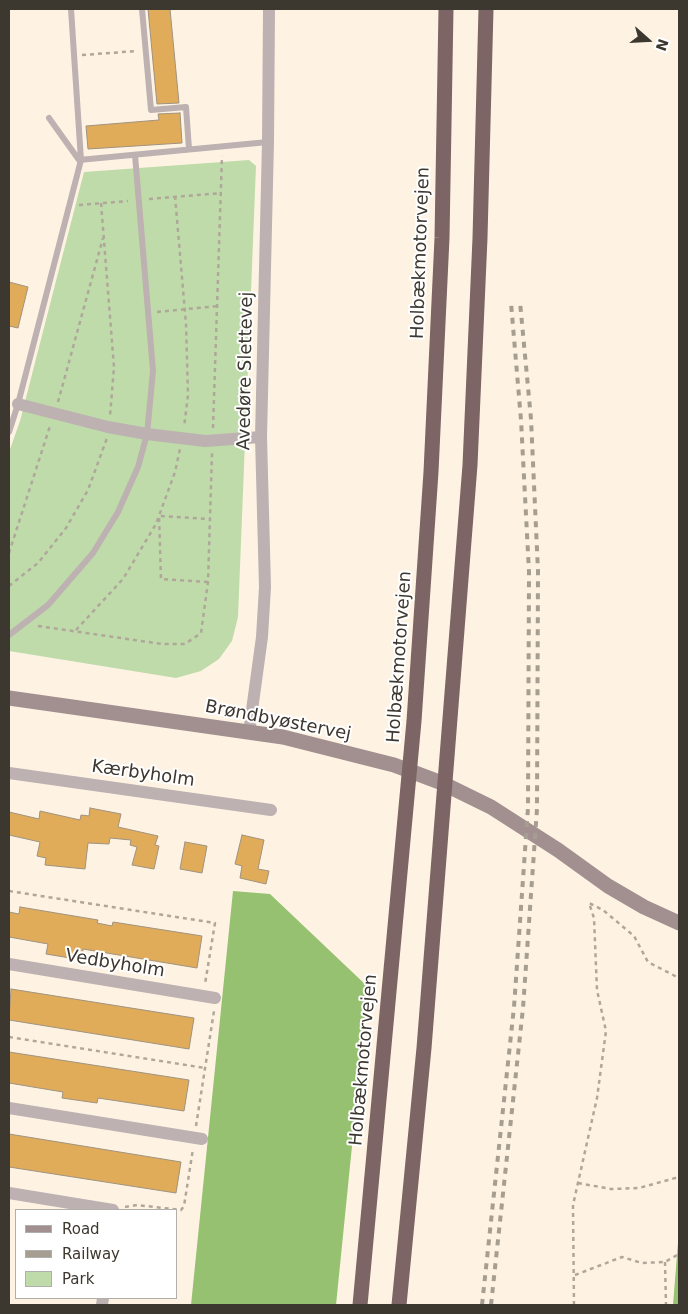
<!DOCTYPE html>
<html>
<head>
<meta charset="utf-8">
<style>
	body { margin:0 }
	#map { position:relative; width:688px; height:1314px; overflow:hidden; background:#fef3e3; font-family:"DejaVu Sans",sans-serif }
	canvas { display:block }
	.frame { position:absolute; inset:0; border:10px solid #3c372f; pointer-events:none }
	.legend { position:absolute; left:15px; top:1209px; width:162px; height:90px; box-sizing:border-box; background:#fff; border:1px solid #b1afac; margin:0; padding:6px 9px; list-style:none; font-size:15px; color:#3c372f }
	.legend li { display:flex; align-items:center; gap:10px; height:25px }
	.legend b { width:25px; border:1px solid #b1afac }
	.north { position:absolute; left:623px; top:15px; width:50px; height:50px; -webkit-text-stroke:4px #fff; paint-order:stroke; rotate:109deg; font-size:14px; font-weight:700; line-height:20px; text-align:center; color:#3c372f }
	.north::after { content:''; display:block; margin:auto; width:18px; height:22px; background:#3c372f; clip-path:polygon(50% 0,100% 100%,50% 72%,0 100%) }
</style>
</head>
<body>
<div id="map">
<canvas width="688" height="1314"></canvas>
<div class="frame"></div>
<ul class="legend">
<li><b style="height:6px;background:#a29090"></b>Road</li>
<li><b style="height:6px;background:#a69e91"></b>Railway</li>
<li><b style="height:14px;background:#bfdbaa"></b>Park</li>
</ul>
<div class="north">N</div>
</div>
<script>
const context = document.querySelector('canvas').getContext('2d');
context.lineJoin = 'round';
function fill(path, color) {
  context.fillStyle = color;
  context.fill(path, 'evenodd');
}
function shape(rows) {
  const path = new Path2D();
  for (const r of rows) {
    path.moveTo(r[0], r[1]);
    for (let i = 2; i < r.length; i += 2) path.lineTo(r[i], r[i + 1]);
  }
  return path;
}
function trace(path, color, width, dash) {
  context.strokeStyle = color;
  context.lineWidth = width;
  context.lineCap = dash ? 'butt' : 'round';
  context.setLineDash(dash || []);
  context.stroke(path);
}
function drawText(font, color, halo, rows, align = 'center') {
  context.font = font + ' "DejaVu Sans",sans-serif';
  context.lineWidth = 4;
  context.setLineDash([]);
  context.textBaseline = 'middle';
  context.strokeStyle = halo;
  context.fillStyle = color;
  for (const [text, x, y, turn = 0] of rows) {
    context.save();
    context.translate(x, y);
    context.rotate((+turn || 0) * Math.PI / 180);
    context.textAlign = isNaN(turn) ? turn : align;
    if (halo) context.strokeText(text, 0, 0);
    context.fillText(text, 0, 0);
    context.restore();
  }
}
const green = shape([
	[249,160,256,166,238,617,232,641,219,659,201,671,176,678,9,651,9,452,20,421,84,172]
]);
const forest = shape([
	[233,891,270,894,368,987,336,1305,191,1305],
	[679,1230,679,1305,673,1305]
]);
const building = shape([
	[148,9,170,9,179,103,157,104,148,9],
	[180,113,182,143,88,149,86,126,159,120,158,114,180,113],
	[9,282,28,287,18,328,9,326,9,282],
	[90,808,121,814,118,827,158,836,155,845,159,846,154,869,132,865,137,847,130,845,131,840,110,838,109,844,88,843,85,869,45,865,46,858,37,856,40,842,9,835,9,812,39,819,40,811,80,820,81,815,89,816,90,808],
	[242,835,264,840,258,869,269,871,266,884,240,878,242,866,235,864,242,835],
	[185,842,207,846,202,873,180,869,185,842],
	[20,907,98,920,97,923,112,926,113,922,202,936,197,968,83,949,82,960,46,954,48,944,9,937,9,912,19,914,20,907],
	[11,989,194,1018,189,1049,9,1020,11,989],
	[9,1052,189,1080,184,1111,98,1098,97,1103,62,1098,63,1092,9,1083,9,1052],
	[9,1134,181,1162,176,1193,9,1167,9,1134]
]);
const path = shape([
	[82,55,137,51],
	[175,196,186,324,188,395,184,427],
	[149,199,222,193],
	[101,203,114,367,110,416],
	[79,205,128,201],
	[157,312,218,306],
	[58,402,103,238],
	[213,428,222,156],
	[9,553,50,426],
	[208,582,161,579,159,516,210,519],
	[9,586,38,563,66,528,88,490,107,438],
	[38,626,162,644,185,644,201,633,208,582,212,453],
	[76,630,123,579,156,524,175,472,180,449],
	[9,891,215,923,205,984],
	[9,1037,205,1068],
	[196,1126,214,1011],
	[578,1183,611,1189,639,1188,679,1177],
	[125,1207,137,1205,181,1210,184,1206,193,1149],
	[665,1262,666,1305],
	[575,1275,622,1257,642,1263,665,1262,679,1254],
	[574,1305,573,1205,597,1098,606,1031,597,990,594,918,589,903,603,910,634,936,648,962,679,978]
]);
const lane = shape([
	[142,9,151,110,186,107,189,149],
	[49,118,79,160,268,142],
	[9,432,18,404,81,160,71,9],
	[9,635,48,605,93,553,118,512,138,467,147,434,153,371,135,155]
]);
const street = shape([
	[18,404,108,427,147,434,205,441,261,437],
	[249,732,262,637,265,587,261,437,268,142,269,9],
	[9,773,271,810],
	[9,964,215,998],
	[9,1108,202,1139],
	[9,1193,113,1210],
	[102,1305,103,1298]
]);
const secondary = shape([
	[9,698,283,737,394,765,442,783,491,807,558,850,608,886,644,907,679,923]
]);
const highway = shape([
	[360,1305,414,721,431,472,442,238,446,9],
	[399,1305,424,1048,470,465,480,238,486,9]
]);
const rail = shape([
	[482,1305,514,1007,528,808,529,572,521,420,511,303],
	[491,1305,523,1008,537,809,538,571,531,419,520,302]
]);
const streetNames = [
	["Holbækmotorvejen",421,253,-88],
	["Avedøre Slettevej",246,371,-89],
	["Holbækmotorvejen",400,657,-86],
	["Brøndbyøstervej",278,721,11],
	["Kærbyholm",143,774,8],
	["Vedbyholm",115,964,9],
	["Holbækmotorvejen",364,1060,-85]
];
fill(green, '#bfdbaa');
fill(forest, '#95c171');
fill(building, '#e1ac5a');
trace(building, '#9f927f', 1);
trace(path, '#afa79a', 2.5, [4, 4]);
trace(lane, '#bdb1b1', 6);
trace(street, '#bdb1b1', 12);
trace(secondary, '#a29090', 15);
trace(highway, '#7c6564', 15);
trace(rail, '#a69e91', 4, [6, 6]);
drawText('18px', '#3c372f', '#fff', streetNames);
</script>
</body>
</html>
